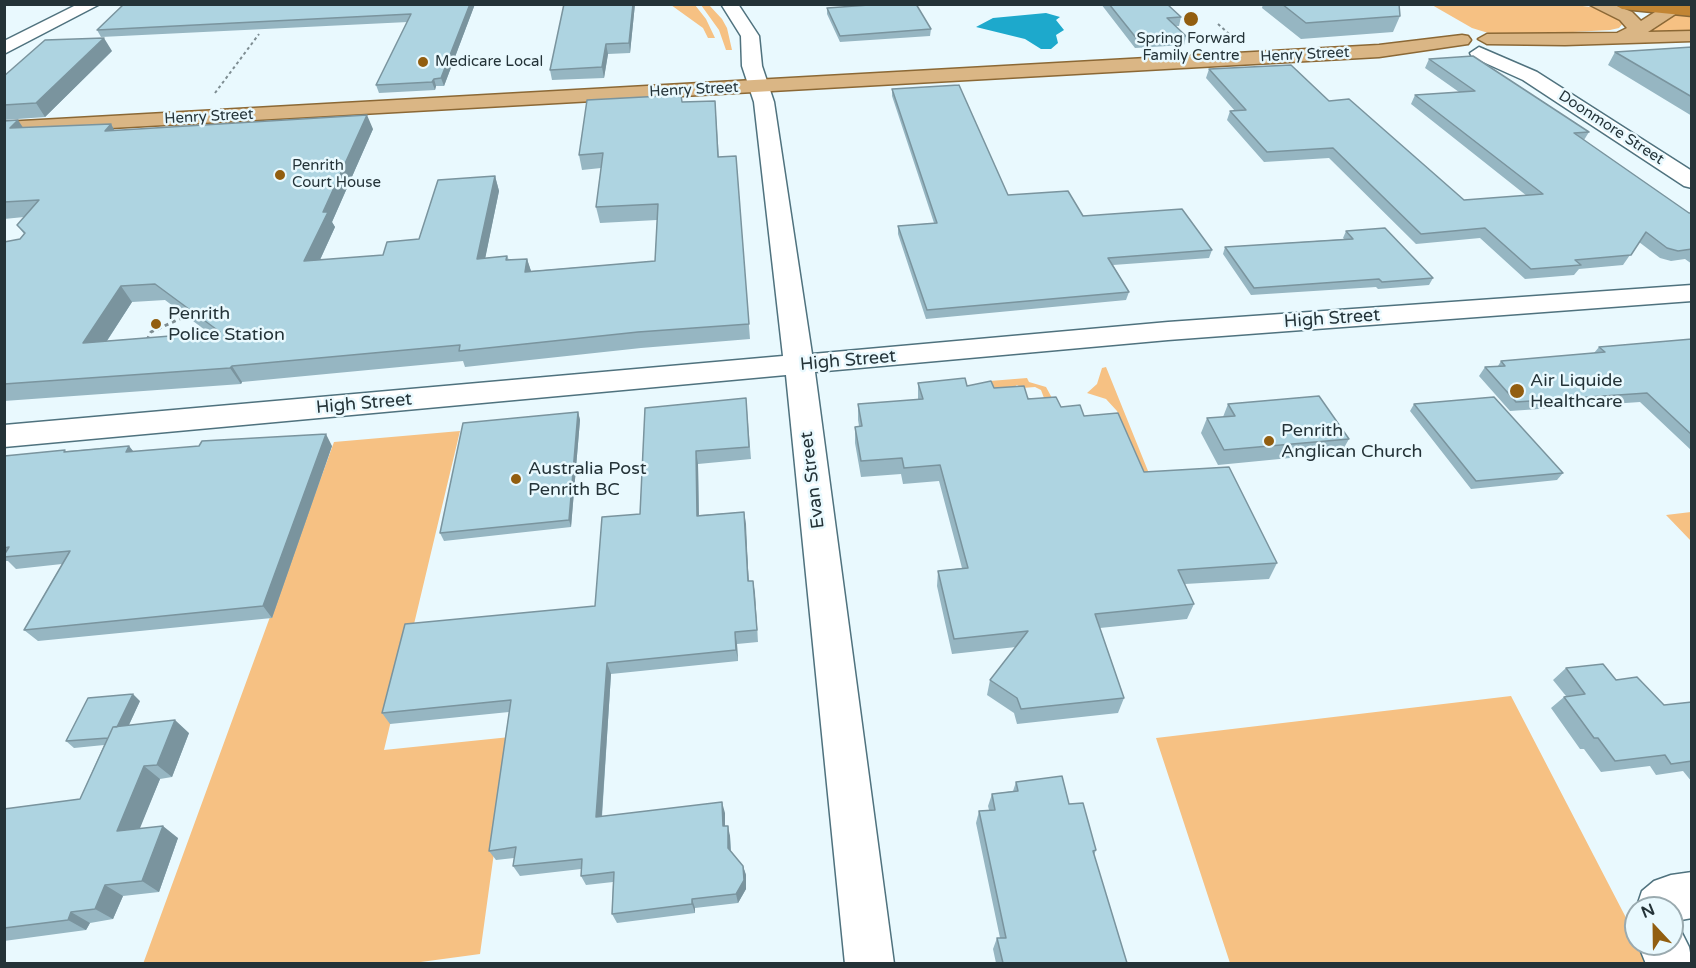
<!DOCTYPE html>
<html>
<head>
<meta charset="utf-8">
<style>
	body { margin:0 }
	#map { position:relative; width:1696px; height:968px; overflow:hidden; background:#e9f9fe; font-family:"Varela Round",sans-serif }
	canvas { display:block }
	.frame { position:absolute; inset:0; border:6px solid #243338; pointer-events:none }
	.north { position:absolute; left:1624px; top:896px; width:60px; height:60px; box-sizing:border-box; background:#e9f9fe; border:2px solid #9aaaaf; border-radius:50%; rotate:338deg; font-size:16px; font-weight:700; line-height:24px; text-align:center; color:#243338 }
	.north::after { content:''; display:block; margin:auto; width:21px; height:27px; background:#925e10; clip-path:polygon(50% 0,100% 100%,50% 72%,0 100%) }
</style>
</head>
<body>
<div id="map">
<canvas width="1696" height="968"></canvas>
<div class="frame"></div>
<div class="north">N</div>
</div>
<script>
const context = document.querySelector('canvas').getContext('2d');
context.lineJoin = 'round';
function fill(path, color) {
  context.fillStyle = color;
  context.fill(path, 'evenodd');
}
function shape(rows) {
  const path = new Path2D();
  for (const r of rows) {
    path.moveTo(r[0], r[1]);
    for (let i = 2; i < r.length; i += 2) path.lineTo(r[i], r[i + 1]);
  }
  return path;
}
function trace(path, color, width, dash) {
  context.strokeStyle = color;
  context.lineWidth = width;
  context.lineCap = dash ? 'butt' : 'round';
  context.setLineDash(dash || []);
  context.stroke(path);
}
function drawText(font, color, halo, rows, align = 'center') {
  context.font = font + ' "Varela Round",sans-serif';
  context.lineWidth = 5;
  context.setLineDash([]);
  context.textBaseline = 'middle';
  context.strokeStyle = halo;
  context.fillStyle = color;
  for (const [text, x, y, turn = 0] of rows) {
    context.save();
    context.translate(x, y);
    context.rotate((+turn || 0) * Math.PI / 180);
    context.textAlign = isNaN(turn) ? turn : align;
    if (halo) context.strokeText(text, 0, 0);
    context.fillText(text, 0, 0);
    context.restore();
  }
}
const green = shape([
	[671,5,695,5,706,19,715,38,708,38,703,28],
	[701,5,709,5,722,19,727,28,732,50,726,50,719,30],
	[1432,5,1575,5,1598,8,1624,22,1619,28,1610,30,1498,36,1472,28],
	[1678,12,1691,13,1691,31,1652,31],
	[1106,367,1188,570,1117,411,1106,399,1087,393,1097,384,1102,368],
	[1027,378,1029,382,1046,387,1052,398,1044,398,1041,390,1035,387,1022,388,1017,385,996,399,990,381],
	[460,431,384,750,510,737,480,954,406,964,143,964,334,442],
	[1691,512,1692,512,1691,541,1666,515],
	[1511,696,1636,937,1636,944,1639,944,1649,963,1230,963,1156,738]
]);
const water = shape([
	[1046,13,1060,17,1056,20,1064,30,1056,35,1058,43,1051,49,1041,49,1025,39,976,27,993,18]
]);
const pathFar1 = shape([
	[1218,24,1229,34],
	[215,93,259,34]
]);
const path = shape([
	[147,340,151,332,186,316]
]);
const minor = shape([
	[78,4,100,4,4,54,4,41,78,4],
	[721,4,738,4,759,36,762,66,774,102,812,354,1168,322,1692,285,1692,301,1168,340,815,372,894,964,845,964,786,375,4,447,4,425,783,356,754,102,742,66,741,36,721,4],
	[1479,47,1537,72,1692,171,1692,188,1684,186,1523,80,1472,57,1470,53,1479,47],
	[1692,872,1692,918,1681,920,1675,925,1679,927,1689,947,1692,964,1646,964,1638,944,1672,944,1672,908,1636,909,1642,891,1654,881,1671,875,1692,872]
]);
const major = shape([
	[1588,4,1612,4,1632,12,1641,21,1666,5,1692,4,1692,10,1677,13,1648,32,1692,31,1692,41,1565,45,1487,44,1478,39,1487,34,1617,33,1627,28,1620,20,1588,4],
	[1462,35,1468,36,1471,40,1468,44,1379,57,4,134,4,122,1379,45,1462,35]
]);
const highway = shape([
	[1614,4,1692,6,1692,16,1622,9,1614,4]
]);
const wall = shape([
	[475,4,444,86,436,86,435,90,379,93,376,85,408,22,101,37,97,30],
	[564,4,635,4,630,53,608,54,604,78,552,80,550,70],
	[1101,4,1167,4,1181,17,1179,26,1175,26,1186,36,1184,45,1135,48],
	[1263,4,1399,4,1400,16,1393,32,1301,39,1262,8],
	[827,8,931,29,930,36,840,42,827,14],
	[1692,47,1692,116,1608,65,1615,52],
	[112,51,45,117,4,120,4,76],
	[1429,59,1589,132,1584,140,1689,213,1692,213,1692,264,1685,259,1671,261,1660,258,1639,242,1623,265,1579,269,1574,275,1525,279,1480,238,1416,244,1329,158,1264,162,1227,120,1230,111,1235,111,1206,78,1209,69,1329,101,1464,200,1527,196,1411,104,1415,95,1459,92,1425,68],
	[892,89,1008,195,1212,250,1209,258,1113,265,1129,292,1126,300,926,319,898,234,898,226,934,223,892,96],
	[715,101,719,157,736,156,750,339,641,348,465,367,463,361,242,382,241,384,4,401,4,242,20,239,24,234,17,225,24,217,4,219,4,121,23,128,111,124,114,130,373,129,332,222,335,227,320,260,383,255,419,239,495,176,499,191,485,258,507,256,509,260,527,259,531,271,655,261,657,220,600,223,596,207,601,168,582,170,579,155,682,102],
	[165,300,209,333,107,341,132,302],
	[1346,231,1433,278,1429,285,1378,289,1376,287,1251,295,1223,254,1225,247,1344,239,1343,238],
	[1692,339,1692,451,1640,402,1510,411,1479,376,1485,367,1498,366,1501,361,1594,353,1599,347],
	[918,383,994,388,1061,407,1084,416,1144,472,1277,563,1269,579,1185,584,1194,604,1187,619,1100,628,1124,698,1118,713,1017,724,1014,713,987,695,990,680,1016,647,952,654,937,586,938,571,962,568,939,481,903,484,901,474,861,477,855,443,855,427,859,426,858,420,858,404,918,400],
	[1228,404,1349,439,1341,453,1218,465,1201,433,1207,418,1223,417],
	[1414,404,1563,473,1557,480,1471,489,1410,411],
	[645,408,747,410,751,459,698,464,699,515,744,512,749,581,753,581,758,642,737,644,738,661,611,674,602,817,725,813,725,826,730,836,731,851,743,866,746,875,746,889,738,903,695,908,695,913,617,923,612,914,613,882,586,885,581,876,581,869,520,876,513,866,514,858,496,860,489,851,509,712,390,724,382,713,595,606,640,514],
	[578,412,580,420,571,527,444,541,440,533],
	[129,446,134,452,332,446,272,618,38,641,24,630,62,564,16,569,8,561,4,561,4,456],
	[1566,668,1616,680,1664,705,1692,702,1692,782,1683,771,1656,775,1650,766,1601,772,1584,749,1580,749,1551,708,1564,697,1566,696,1553,680],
	[140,701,129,725,189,733,172,777,160,779,139,829,178,838,159,892,123,896,113,919,90,923,86,930,4,941,4,809,80,799,104,745,74,748,66,741],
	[1016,782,1069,804,1096,850,1094,855,1127,963,996,963,993,949,997,938,1000,938,976,823,979,811,989,810,988,806,992,794,1013,791]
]);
const shadedWall = shape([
	[470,4,475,4,444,86,441,78],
	[633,4,635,4,630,53,629,43],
	[104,38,112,51,45,117,36,103],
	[606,44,608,54,604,78,602,67],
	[434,79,436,86,435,90,432,82],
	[367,115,373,129,332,222,335,227,312,277,304,261,323,212],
	[18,120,28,135,10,128],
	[111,124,119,139,105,131],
	[495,176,499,191,482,274,477,259],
	[527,259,532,274,525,272],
	[121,286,132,302,95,359,83,343],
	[232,366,242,382,241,384,230,368],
	[578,412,580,420,571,527,569,520],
	[326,434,332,446,272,618,263,606],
	[129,446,139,459,126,452],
	[696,451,698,464,699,528,697,516],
	[744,512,746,524,749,593,748,581],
	[753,581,755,593,758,642,757,630],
	[735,632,737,644,738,661,736,650],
	[607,663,611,674,601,827,596,817],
	[133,694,140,701,120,744,112,737],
	[175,720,189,733,172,777,157,765],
	[144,766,160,779,134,843,117,831],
	[722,802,725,813,725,836,723,826],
	[163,826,178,838,159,892,142,881],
	[728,826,730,836,731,858,728,848],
	[743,866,746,875,746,889,738,903,736,894],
	[105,885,123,896,113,919,95,909],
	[692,899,695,908,695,913,692,904],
	[71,912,90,923,86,930,68,920]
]);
const building = shape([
	[124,4,470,4,441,78,434,79,432,82,376,85,411,14,97,30,124,4],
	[564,4,633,4,629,43,606,44,602,67,550,70,564,4],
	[883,4,916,4,931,29,840,36,827,8,883,4],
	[1109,4,1167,4,1181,17,1167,18,1186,36,1137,39,1109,4],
	[1282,4,1399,4,1400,16,1306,23,1282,4],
	[104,38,36,103,4,105,4,76,45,40,104,38],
	[1692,47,1692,97,1615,52,1692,47],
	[1473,56,1589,132,1574,133,1689,213,1692,213,1692,249,1678,251,1667,248,1646,232,1631,255,1575,260,1581,265,1531,269,1485,228,1421,234,1333,148,1267,152,1230,111,1246,110,1209,69,1291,65,1329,101,1349,99,1464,200,1543,194,1415,95,1475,91,1429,59,1473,56],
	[959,85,1008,195,1068,191,1083,216,1182,209,1212,250,1108,258,1129,292,927,310,898,226,937,223,892,89,959,85],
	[681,95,682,102,715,101,718,157,736,156,749,324,638,332,459,351,460,345,232,366,230,368,4,384,4,242,20,239,25,233,17,225,39,200,4,202,4,121,18,120,10,128,111,124,105,131,367,115,323,212,328,212,304,261,383,255,387,242,419,239,438,180,495,176,477,259,507,256,506,260,527,259,525,272,655,261,658,204,596,207,603,153,579,155,587,100,681,95],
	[155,284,220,332,83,343,121,286,155,284],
	[1385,228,1433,278,1382,282,1379,279,1254,288,1225,247,1353,239,1346,231,1385,228],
	[1692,339,1692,435,1647,393,1516,402,1485,367,1505,366,1501,361,1605,352,1599,347,1692,339],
	[965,378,967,386,991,381,994,388,1024,386,1028,399,1056,397,1061,407,1080,405,1084,416,1118,413,1144,472,1229,467,1277,563,1178,570,1194,604,1095,614,1124,698,1021,709,1017,698,990,680,1028,631,954,639,938,571,968,568,940,465,904,468,902,458,861,461,855,427,862,426,858,404,923,399,918,383,965,378],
	[1319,396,1349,439,1224,450,1207,418,1235,416,1228,404,1319,396],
	[1494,397,1563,473,1476,481,1414,404,1494,397],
	[746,398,749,447,696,451,697,516,744,512,748,581,753,581,757,630,735,632,736,650,607,663,596,817,722,802,723,826,728,826,728,848,743,866,744,880,736,894,692,899,692,904,612,914,614,872,581,876,582,859,513,866,516,847,489,851,511,700,382,713,405,624,595,606,602,517,640,514,645,408,746,398],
	[578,412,569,520,440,533,463,423,578,412],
	[326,434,263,606,24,630,70,551,4,557,4,555,9,547,4,548,4,456,65,450,64,452,129,446,126,452,199,446,202,441,326,434],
	[1603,664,1616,680,1637,677,1664,705,1692,702,1692,761,1671,764,1665,755,1615,761,1598,738,1594,738,1564,697,1585,694,1566,668,1603,664],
	[133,694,117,727,113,727,108,738,66,741,88,698,133,694],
	[175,720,157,765,144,766,117,831,163,826,142,881,105,885,95,909,71,912,68,920,4,928,4,809,80,799,113,727,175,720],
	[1062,776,1069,804,1083,803,1096,850,1093,851,1127,963,1003,963,997,938,1006,938,979,811,995,810,992,794,1018,791,1016,782,1062,776]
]);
const markers = [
	[1191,19,8,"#925e10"],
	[423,62,6,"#925e10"],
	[280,175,6,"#925e10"],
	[156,324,6,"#925e10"],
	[1517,391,8,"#925e10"],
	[1269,441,6,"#925e10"],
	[516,479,6,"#925e10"]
];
const farPoinames = [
	["Spring Forward",1191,39,"center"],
	["Family Centre",1191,56,"center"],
	["Medicare Local",435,62],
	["Penrith",292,166],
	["Court House",292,183]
];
const farStreetnames = [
	["Henry Street",1305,55,-3],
	["Henry Street",694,90,-3],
	["Henry Street",209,117,-3],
	["Doonmore Street",1611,128,33]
];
const poiNames = [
	["Penrith",168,314],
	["Police Station",168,335],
	["Air Liquide",1530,381],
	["Healthcare",1530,402],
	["Penrith",1281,431],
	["Anglican Church",1281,452],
	["Australia Post",528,469],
	["Penrith BC",528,490]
];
const streetNames = [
	["High Street",1332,319,-4],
	["High Street",848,361,-5],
	["High Street",364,404,-5],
	["Evan Street",813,480,-97]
];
fill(green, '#f6c183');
fill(water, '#1da9cc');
trace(minor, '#4f727e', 3);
trace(major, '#8b6835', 3);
trace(highway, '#8b6835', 3);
trace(pathFar1, '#7e8d92', 2, [3, 3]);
trace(path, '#7e8d92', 3, [4, 4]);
fill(minor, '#fff');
fill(major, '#dab685');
fill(highway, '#c28533');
fill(wall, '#96b6c2');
fill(shadedWall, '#7a949e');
fill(building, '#aed4e1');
trace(building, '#7a949e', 1.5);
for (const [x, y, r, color] of markers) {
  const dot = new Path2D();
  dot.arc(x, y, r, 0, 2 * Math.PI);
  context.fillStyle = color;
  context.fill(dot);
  trace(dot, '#e9f9fe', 2);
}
drawText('15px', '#243338', '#e9f9fe', farPoinames, 'left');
drawText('15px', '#243338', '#e9f9fe', farStreetnames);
drawText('18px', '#243338', '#e9f9fe', poiNames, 'left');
drawText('18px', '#243338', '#e9f9fe', streetNames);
</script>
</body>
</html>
